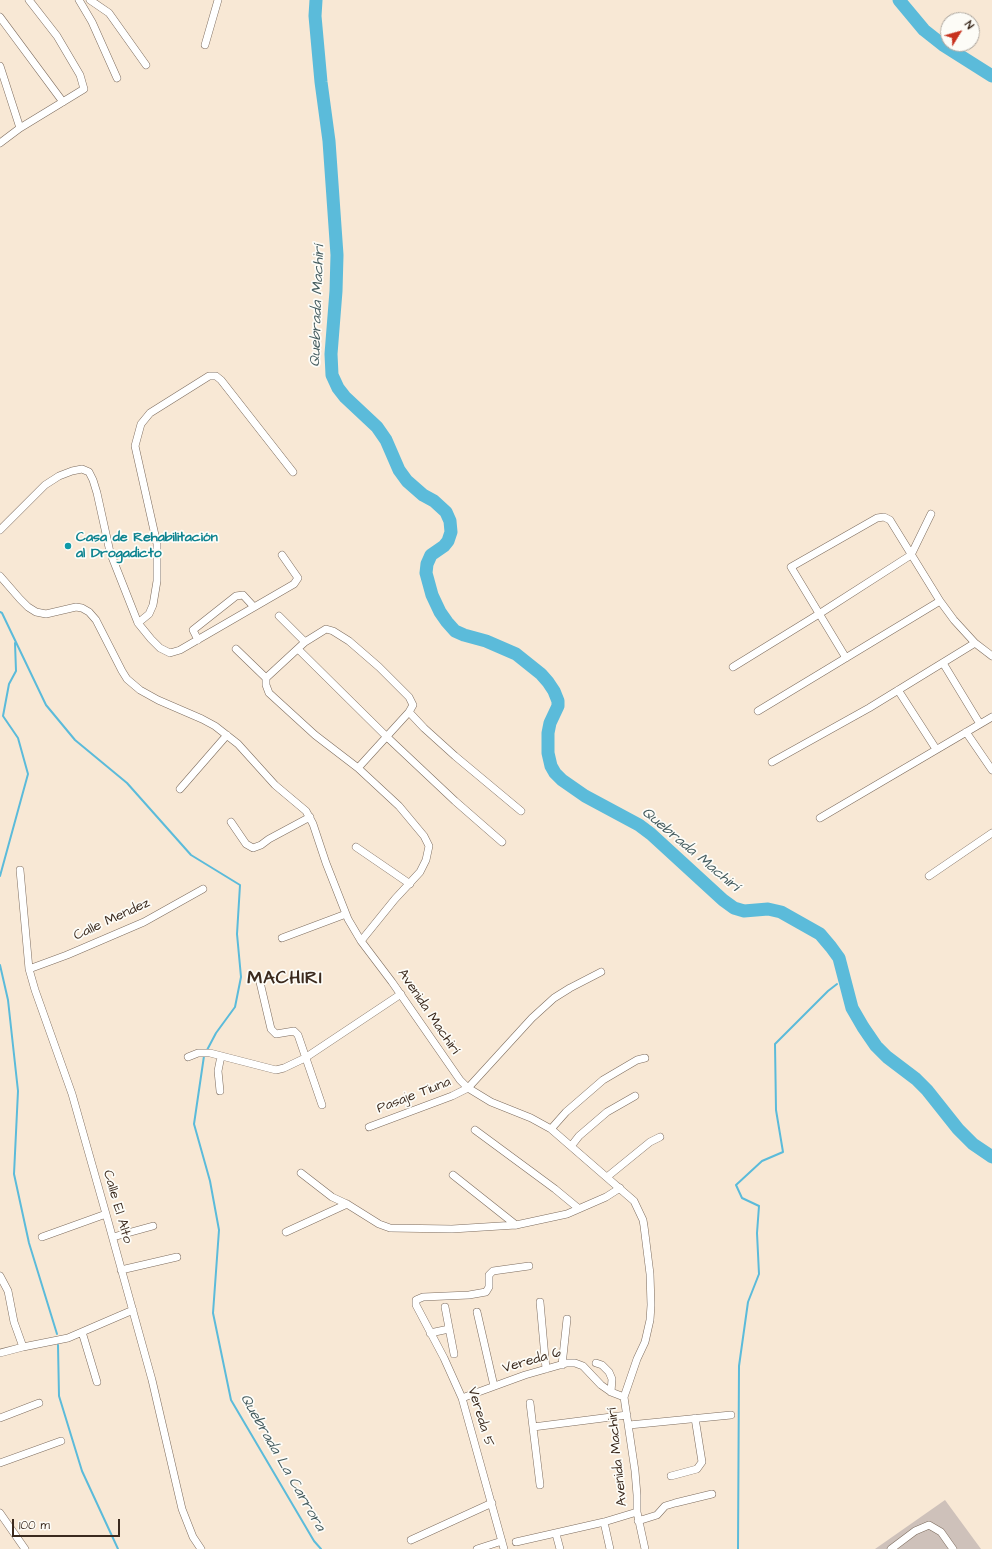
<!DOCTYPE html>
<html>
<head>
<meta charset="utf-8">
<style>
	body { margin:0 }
	#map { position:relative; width:992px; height:1549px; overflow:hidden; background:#f8e8d5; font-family:"Architects Daughter",sans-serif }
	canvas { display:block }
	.north { position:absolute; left:940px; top:12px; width:40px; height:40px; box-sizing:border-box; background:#fdfcf7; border:1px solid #afa8a0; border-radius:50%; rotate:53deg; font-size:11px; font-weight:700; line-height:16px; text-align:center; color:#3b2a1e }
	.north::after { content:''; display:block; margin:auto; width:14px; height:18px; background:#c8321e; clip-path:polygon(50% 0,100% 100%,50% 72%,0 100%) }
	.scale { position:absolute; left:12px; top:1519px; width:108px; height:18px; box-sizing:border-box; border:2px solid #3b2a1e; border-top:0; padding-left:5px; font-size:12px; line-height:14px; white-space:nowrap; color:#3b2a1e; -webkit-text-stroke:3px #fdfcf7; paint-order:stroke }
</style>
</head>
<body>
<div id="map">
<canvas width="992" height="1549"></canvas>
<div class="north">N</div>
<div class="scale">100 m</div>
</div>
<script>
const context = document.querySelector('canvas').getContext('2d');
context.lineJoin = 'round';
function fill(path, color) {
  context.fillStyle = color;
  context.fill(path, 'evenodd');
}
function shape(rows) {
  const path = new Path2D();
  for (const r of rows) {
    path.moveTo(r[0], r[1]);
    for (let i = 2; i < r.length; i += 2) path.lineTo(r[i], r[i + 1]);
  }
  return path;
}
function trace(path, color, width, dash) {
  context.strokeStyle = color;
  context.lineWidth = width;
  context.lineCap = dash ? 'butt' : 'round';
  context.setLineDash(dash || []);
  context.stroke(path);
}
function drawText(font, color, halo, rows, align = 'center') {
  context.font = font + ' "Architects Daughter",sans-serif';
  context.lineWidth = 3.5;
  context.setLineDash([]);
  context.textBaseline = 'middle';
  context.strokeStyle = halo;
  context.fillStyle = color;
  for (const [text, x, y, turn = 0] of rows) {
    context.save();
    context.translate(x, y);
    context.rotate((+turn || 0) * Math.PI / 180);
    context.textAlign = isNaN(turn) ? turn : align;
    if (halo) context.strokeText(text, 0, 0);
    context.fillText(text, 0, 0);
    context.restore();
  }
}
const industrial = shape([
	[945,1500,981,1549,875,1549]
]);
const stream = shape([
	[0,612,2,613,46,705,75,740,127,783,191,855,240,885,237,934,241,977,235,1007,216,1033,206,1052],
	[0,876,28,774,18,738,3,716,9,684,16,671,15,643],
	[0,965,8,1000,18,1091,14,1174,29,1243,57,1334],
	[204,1056,194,1124,210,1181,219,1230,213,1313,231,1400,314,1541,321,1549],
	[58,1345,59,1396,82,1471,118,1549],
	[738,1549,739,1366,748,1302,759,1274,757,1233,759,1206,742,1198,736,1185,762,1161,783,1152,776,1110,775,1044,828,991,837,984]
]);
const river = shape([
	[316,0,315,16,321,82,329,141,337,255,336,291,331,354,332,375,338,388,345,397,377,427,386,440,399,470,407,481,423,495,434,501,446,512,450,521,451,532,448,541,444,546,431,555,427,564,426,573,432,595,440,612,447,622,455,631,464,635,486,641,516,654,541,674,548,682,554,691,558,701,558,706,550,723,548,733,548,753,551,766,555,773,562,780,585,796,639,825,651,834,723,900,734,908,744,911,768,909,781,912,820,934,831,947,839,958,852,1008,863,1027,876,1046,887,1057,916,1079,927,1090,958,1129,973,1144,992,1157],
	[899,0,924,30,943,45,992,76]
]);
const street = shape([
	[79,0,92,22,117,78],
	[90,0,109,13,146,65],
	[0,17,63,102],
	[205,45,218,0],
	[0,66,20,128],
	[0,143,20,128,84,89,80,75,57,36,29,0],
	[0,530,45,485,59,476,72,471,82,469,89,472,93,480,97,493,110,552,138,623,151,639,160,648,170,653,180,650,294,584,298,578,282,555],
	[0,576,20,599,28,607,36,612,46,614,76,607,82,608,89,612,96,620,122,671,127,679,140,690,158,700,202,719,215,726,238,744,275,785,306,811,313,824,326,863,348,919,361,941,392,982,460,1080,468,1088,491,1102,531,1118,551,1129,634,1201,643,1220,644,1226,650,1274,651,1305,650,1320,645,1342,637,1359,624,1397,635,1471,637,1495,637,1512,645,1549],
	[279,616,305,642],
	[138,623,149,614,153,605,157,581,157,544,135,446,141,424,150,413,209,376,216,376,221,380,293,472],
	[198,640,193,630,236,596,243,595,254,607],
	[236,649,266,678],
	[298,649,387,737,455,801,502,842],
	[846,658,791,567,877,518,884,517,890,520,940,601,954,620,975,643,992,656],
	[943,663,980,724],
	[733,667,819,614,911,555,931,514],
	[898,690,936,749],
	[758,711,940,601],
	[409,712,424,728,455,756,521,811],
	[966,732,992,770],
	[772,762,869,708,975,643],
	[358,768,409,712,413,705,409,697,379,667,349,641,333,631,326,629,305,642,266,678,266,685,269,693,315,735,358,768,399,806,424,836,429,846,426,860,420,872,395,899,361,941],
	[180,789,227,735],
	[820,818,992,717],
	[231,822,246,844,253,848,261,845,269,839,310,817],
	[356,847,410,884],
	[20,870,29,969,35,990,72,1094,106,1214,152,1380,182,1509,193,1537,201,1549],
	[929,876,992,833],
	[282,938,346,914],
	[29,969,67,955,144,922,203,889],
	[259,978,271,1029,276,1034,294,1031,298,1035,322,1105],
	[188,1057,198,1053,210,1053,276,1070,284,1068,305,1058,401,994],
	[220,1091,218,1071,221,1056],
	[369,1127,452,1096,468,1088,532,1018,554,998,570,988,601,972],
	[551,1129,566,1112,603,1080,637,1060,645,1058],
	[475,1130,555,1189,578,1208],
	[572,1145,579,1136,607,1112,635,1096],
	[301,1173,332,1197,347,1204,379,1224,390,1228,452,1229,516,1225,567,1214,606,1197,620,1188],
	[453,1175,516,1225],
	[607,1177,650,1142,660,1137],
	[286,1232,347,1204],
	[42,1237,106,1214],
	[113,1237,153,1226],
	[121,1270,177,1257],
	[0,1276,8,1291,14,1322,23,1347],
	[540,1302,546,1369],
	[445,1307,454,1354],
	[477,1312,494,1386],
	[82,1332,97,1382],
	[430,1333,449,1329],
	[0,1353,23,1347,68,1338,133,1310],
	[596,1363,602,1365,609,1372,612,1379,611,1392],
	[562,1365,567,1319],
	[462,1398,525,1375,567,1363,575,1363,583,1366,601,1385,611,1392,624,1397],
	[530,1403,540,1485],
	[0,1418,39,1403],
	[629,1425,731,1415],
	[533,1427,627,1415],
	[0,1463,61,1441],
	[671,1476,697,1469,702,1462,695,1418],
	[0,1513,25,1549],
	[638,1521,657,1515,665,1506,675,1503,712,1494],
	[604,1522,610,1549],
	[556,1534,560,1549],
	[411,1540,492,1503],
	[516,1542,604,1522,637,1512],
	[477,1549,502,1541],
	[504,1549,462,1398,444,1358,416,1305,416,1300,423,1297,469,1295,486,1292,489,1287,489,1275,493,1271,529,1266],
	[891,1549,915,1531,929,1525,941,1532,953,1549]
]);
const markers = [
	[68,546,4,"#0f9aa8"]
];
const cultureNames = [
	["Casa de Rehabilitación",76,538],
	["al Drogadicto",76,554]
];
const streetNames = [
	["Calle Mendez",112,920,-25],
	["Avenida Machirí",428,1012,56],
	["Pasaje Tiuna",414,1096,-21],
	["Calle El Alto",117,1207,74],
	["Vereda 6",532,1361,-16],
	["Vereda 5",480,1417,73],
	["Avenida Machirí",618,1457,-96]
];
const waterNames = [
	["Quebrada Machirí",318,306,-88],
	["Quebrada Machirí",690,850,40],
	["Quebrada La Carrora",282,1463,60]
];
const districtNames = [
	["MACHIRI",285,979]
];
fill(industrial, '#cec1ba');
trace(stream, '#5bbbda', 2);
trace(river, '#5bbbda', 13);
trace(street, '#7d6c5e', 8);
trace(street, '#fff', 7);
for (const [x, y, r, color] of markers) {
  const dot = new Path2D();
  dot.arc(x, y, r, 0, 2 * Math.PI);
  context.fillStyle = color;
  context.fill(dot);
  trace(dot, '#fdfcf7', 1.5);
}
drawText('bold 14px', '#0d838f', '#fdfcf7', cultureNames, 'left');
drawText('14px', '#3b2a1e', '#fdfcf7', streetNames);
drawText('italic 15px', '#465d60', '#fdfcf7', waterNames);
context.letterSpacing = '1px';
drawText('bold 18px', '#3b2a1e', '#fdfcf7', districtNames);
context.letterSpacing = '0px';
</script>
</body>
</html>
